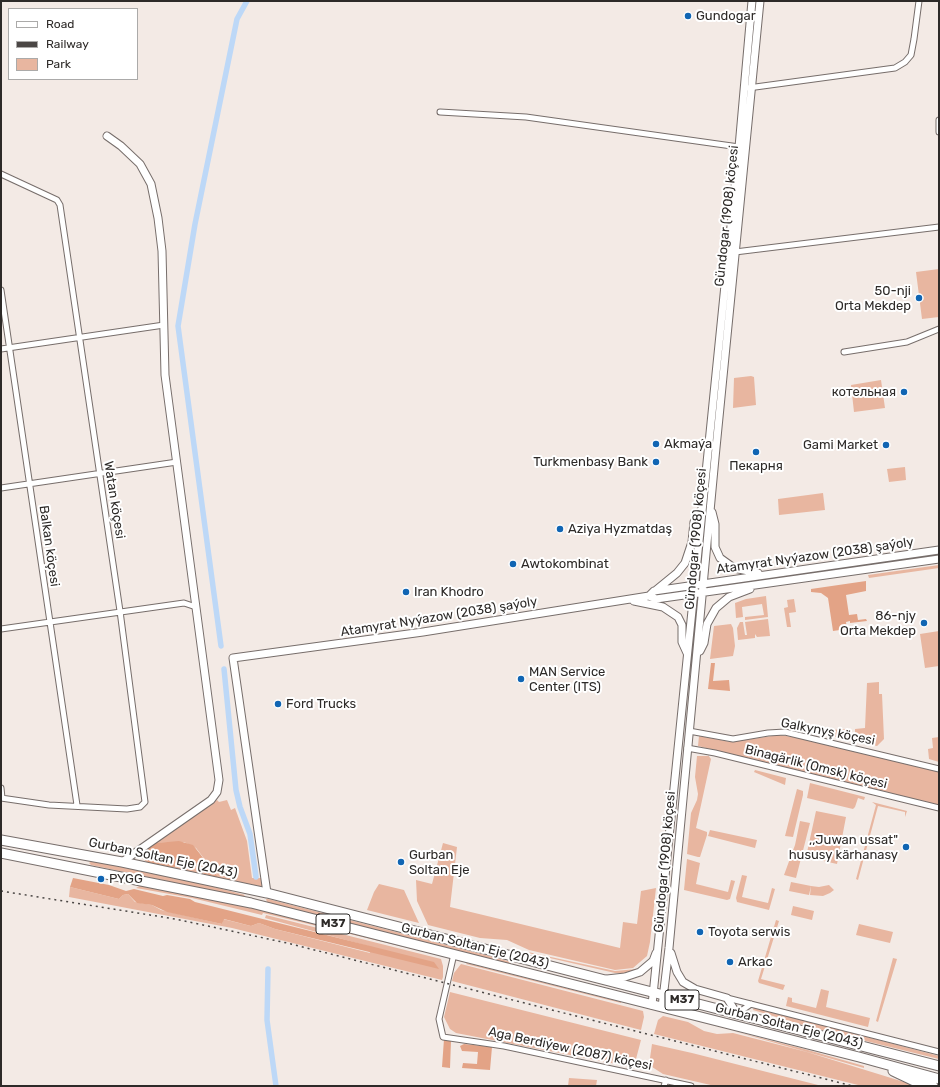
<!DOCTYPE html>
<html>
<head>
<meta charset="utf-8">
<style>
	body { margin:0 }
	#map { position:relative; width:940px; height:1087px; overflow:hidden; background:#f3eae5; font-family:Rubik,sans-serif }
	canvas { display:block }
	.frame { position:absolute; inset:0; border:2px solid #2d2a28; pointer-events:none }
	.legend { position:absolute; left:8px; top:8px; width:130px; height:72px; box-sizing:border-box; background:#fff; border:1px solid #abaaa9; margin:0; padding:5px 7px; list-style:none; font-size:12px; color:#2d2a28 }
	.legend li { display:flex; align-items:center; gap:8px; height:20px }
	.legend b { width:20px; border:1px solid #abaaa9 }
</style>
</head>
<body>
<div id="map">
<canvas width="940" height="1087"></canvas>
<div class="frame"></div>
<ul class="legend">
<li><b style="height:5px;background:#fff"></b>Road</li>
<li><b style="height:5px;background:#4b4745"></b>Railway</li>
<li><b style="height:11px;background:#e8b6a0"></b>Park</li>
</ul>
</div>
<script>
const context = document.querySelector('canvas').getContext('2d');
context.lineJoin = 'round';
function fill(path, color) {
  context.fillStyle = color;
  context.fill(path, 'evenodd');
}
function shape(rows) {
  const path = new Path2D();
  for (const r of rows) {
    path.moveTo(r[0], r[1]);
    for (let i = 2; i < r.length; i += 2) path.lineTo(r[i], r[i + 1]);
  }
  return path;
}
function trace(path, color, width, dash) {
  context.strokeStyle = color;
  context.lineWidth = width;
  context.lineCap = dash ? 'butt' : 'round';
  context.setLineDash(dash || []);
  context.stroke(path);
}
function drawText(font, color, halo, rows, align = 'center') {
  context.font = font + ' Rubik,sans-serif';
  context.lineWidth = 4;
  context.setLineDash([]);
  context.textBaseline = 'middle';
  context.strokeStyle = halo;
  context.fillStyle = color;
  for (const [text, x, y, turn = 0] of rows) {
    context.save();
    context.translate(x, y);
    context.rotate((+turn || 0) * Math.PI / 180);
    context.textAlign = isNaN(turn) ? turn : align;
    if (halo) context.strokeText(text, 0, 0);
    context.fillText(text, 0, 0);
    context.restore();
  }
}
const green = shape([
	[939,269,939,317,922,319,916,272],
	[751,376,754,377,756,405,733,408,734,378],
	[881,380,885,408,854,412,851,385],
	[905,467,906,480,889,482,887,469],
	[823,493,825,510,779,515,778,499],
	[939,565,939,568,869,578,868,575],
	[766,596,768,617,745,620,745,617,764,615,762,604,742,607,743,617,736,618,735,603,746,599],
	[794,599,796,612,789,613,791,627,787,627,784,608,788,607,787,600],
	[768,619,770,636,757,637,755,634,755,638,738,640,737,628,740,622,743,622,745,635,747,635,745,622],
	[731,624,733,628,735,646,733,656,710,659,714,626],
	[939,631,939,666,925,668,920,634],
	[879,682,879,694,882,694,884,739,877,746,855,741,855,729,865,728,867,683],
	[851,729,850,740,827,735,827,730],
	[779,735,793,737,939,772,939,805,698,746,699,736,731,742],
	[939,737,939,762,929,759,928,749,933,748,932,738],
	[708,755,711,759,696,828,707,832,707,835,700,857,698,857,687,854,691,813,697,800,698,794,695,777,697,756,708,756],
	[755,770,786,778,785,785,754,772],
	[810,783,865,797,864,800,858,798,855,807,853,809,807,798],
	[797,789,803,791,803,795,793,837,785,836],
	[217,800,219,802,227,800,231,810,235,808,247,841,252,878,262,878,264,887,219,878,196,848,184,842,156,843],
	[872,802,907,811,905,817,905,812,878,806,858,880,856,879,876,805],
	[816,811,846,817,837,864,806,857],
	[800,821,810,823,796,878,784,875,795,845],
	[710,830,757,840,755,848,708,836],
	[443,843,457,847,450,907,620,948,623,922,637,924,641,891,656,888,650,942,647,956,633,968,615,970,529,950,507,940,480,938,428,925,417,901,416,880,432,884],
	[687,859,700,863,696,884,728,892,731,880,735,881,730,899,727,900,684,890],
	[92,861,211,886,245,895,243,897,91,865,89,863],
	[195,861,204,874,172,868,176,867,177,862],
	[742,875,747,876,742,897,768,903,772,888,775,889,769,910,737,902,736,898],
	[791,882,811,886,809,895,789,891],
	[379,884,404,890,419,923,367,910,374,892],
	[141,885,251,908,437,955,263,913,262,915,192,898,136,888],
	[829,885,834,890,830,893,823,896,810,895,811,886,819,887],
	[70,887,119,899,123,895,128,894,135,902,152,905,161,910,222,924,223,919,251,926,259,923,275,929,370,953,368,946,265,918,266,915,441,959,443,966,443,977,442,980,232,928,69,897],
	[268,899,493,957,511,962,511,964,493,960,267,902,266,899],
	[793,906,814,911,812,920,791,915],
	[776,920,779,921,761,979,785,985,783,990,759,983,758,981],
	[859,924,893,932,890,943,856,935],
	[528,952,615,971,637,969,626,973,615,973,528,953],
	[893,958,897,959,878,1022,876,1021],
	[467,963,621,1002,621,1003,466,964],
	[461,964,643,1011,644,1017,641,1030,452,981,454,973],
	[821,989,829,991,826,1007,870,1018,868,1027,786,1006,788,997,792,998,792,1002,816,1008],
	[450,992,641,1040,636,1059,633,1064,627,1066,456,1033,450,1029,444,1017],
	[754,1007,939,1056,939,1059,813,1028,753,1010],
	[663,1016,688,1022,704,1031,717,1034,733,1033,807,1052,917,1086,862,1086,654,1034,658,1020],
	[733,1031,808,1050,864,1066,864,1068],
	[652,1044,692,1053,822,1086,715,1086,663,1074,649,1065],
	[569,1078,597,1080,596,1086,568,1086]
]);
const forest = shape([
	[866,581,866,591,846,595,849,615,857,614,858,620,866,619,867,621,850,623,850,621,846,622,847,629,833,631,828,598,821,593,811,592,811,589],
	[711,663,715,663,713,681,729,680,730,691,708,689],
	[179,841,193,845,219,878,204,874,195,861,177,862,175,867,172,868,149,864,142,858,144,851,156,843],
	[73,878,109,885,126,891,134,889,163,896,167,895,190,899,195,902,434,962,439,969,275,929,259,923,251,926,224,919,222,924,167,912,152,905,137,903,128,894,123,895,119,899,70,887],
	[444,1039,451,1041,450,1068,442,1067],
	[464,1044,492,1047,490,1070,462,1068,463,1063,477,1064,478,1052,462,1051,460,1046]
]);
const canal = shape([
	[221,646,178,326,195,224,237,19,247,1],
	[224,669,236,790,240,807,250,834,256,877],
	[268,969,267,1020,276,1086]
]);
const street = shape([
	[748,88,895,68,905,62,911,55,914,39,919,1],
	[440,112,526,117,739,147],
	[939,120,939,132],
	[1,174,57,200,60,205,120,611,145,802,140,807,127,809,49,805,1,798],
	[735,252,939,227],
	[1,290,77,805],
	[1,349,164,325],
	[844,352,907,342,939,329],
	[1,488,177,462],
	[1,629,184,603,196,607],
	[689,731,733,739,768,733,785,732,939,769],
	[687,748,715,753,939,808],
	[1,788,2,798],
	[454,954,439,1019,443,1037,504,1046,691,1086],
	[727,998,939,1052],
	[738,1013,751,1004],
	[664,1086,666,1080]
]);
const secondary = shape([
	[107,136,121,146,140,164,151,184,158,218,162,251,165,375,219,780,217,792,211,800,122,862],
	[712,512,715,524,715,547,720,558,734,568,758,573],
	[655,591,677,573,685,563,692,542,694,522,701,510],
	[649,596,654,591,939,550],
	[634,601,663,607,678,617,682,625,682,642,687,653],
	[700,651,704,643,707,624,716,608,729,597,750,589],
	[267,893,233,658,423,632,649,596,656,599,939,559],
	[671,953,677,972,683,982,695,989,727,998,737,1014],
	[607,979,625,977,640,972,653,961,656,953],
	[652,1005,739,147,752,1],
	[662,1007,669,948,715,458,760,1]
]);
const highway = shape([
	[1,840,122,862,267,893,939,1066],
	[1,853,251,903,859,1057,939,1079],
	[893,1071,914,1081,933,1086]
]);
const rail = shape([
	[1,891,175,919,287,943,853,1086]
]);
const markers = [
	[688,16,4,"#1065b3"],
	[919,298,4,"#1065b3"],
	[904,392,4,"#1065b3"],
	[656,444,4,"#1065b3"],
	[886,445,4,"#1065b3"],
	[756,452,4,"#1065b3"],
	[656,462,4,"#1065b3"],
	[560,529,4,"#1065b3"],
	[513,564,4,"#1065b3"],
	[406,592,4,"#1065b3"],
	[924,623,4,"#1065b3"],
	[521,679,4,"#1065b3"],
	[278,704,4,"#1065b3"],
	[906,847,4,"#1065b3"],
	[401,862,4,"#1065b3"],
	[101,879,4,"#1065b3"],
	[700,932,4,"#1065b3"],
	[730,962,4,"#1065b3"]
];
const shields = [
	[333,924,34],
	[682,1000,34]
];
const shieldNames = [
	["M37",333,924],
	["M37",682,1000]
];
const poiNames = [
	["Gundogar",696,16],
	["50-nji",911,291,"right"],
	["Orta Mekdep",911,306,"right"],
	["котельная",896,392,"right"],
	["Аkmaýa",664,444],
	["Gami Market",878,445,"right"],
	["Turkmenbasy Bank",648,462,"right"],
	["Пекарня",756,466,"center"],
	["Aziya Hyzmatdaş",568,529],
	["Awtokombinat",521,564],
	["Iran Khodro",414,592],
	["86-njy",916,616,"right"],
	["Orta Mekdep",916,631,"right"],
	["MAN Service",529,672],
	["Center (ITS)",529,687],
	["Ford Trucks",286,704],
	[",,Juwan ussat\"",898,840,"right"],
	["hususy kärhanasy",898,855,"right"],
	["Gurban",409,855],
	["Soltan Eje",409,870],
	["PYGG",109,879],
	["Toyota serwis",708,932],
	["Arkac",738,962]
];
const streetNames = [
	["Gündogar (1908) köçesi",727,216,-84],
	["Watan köçesi",114,500,81],
	["Gündogar (1908) köçesi",696,539,-85],
	["Balkan köçesi",49,546,82],
	["Atamyrat Nyýazow (2038) şaýoly",815,556,-8],
	["Atamyrat Nyýazow (2038) şaýoly",439,617,-9],
	["Galkynyş köçesi",828,732,11],
	["Binagärlik (Omsk) köçesi",816,767,14],
	["Gurban Soltan Eje (2043)",163,858,12],
	["Gündogar (1908) köçesi",665,862,-85],
	["Gurban Soltan Eje (2043)",475,946,14],
	["Gurban Soltan Eje (2043)",789,1026,14],
	["Aga Berdiýew (2087) köçesi",570,1049,12]
];
fill(green, '#e8b6a0');
fill(forest, '#e3a386');
trace(canal, '#bdd8f7', 5.5);
trace(street, '#776e6b', 7);
trace(secondary, '#776e6b', 9);
trace(highway, '#776e6b', 11);
trace(street, '#fff', 5);
trace(secondary, '#fff', 7);
trace(highway, '#fff', 9);
trace(rail, '#4b4745', 1.5, [2, 4]);
for (const [x, y, r, color] of markers) {
  const dot = new Path2D();
  dot.arc(x, y, r, 0, 2 * Math.PI);
  context.fillStyle = color;
  context.fill(dot);
  trace(dot, '#fff', 1.5);
}
for (const [x, y, w] of shields) {
  const box = new Path2D();
  box.roundRect(x - w / 2, y - 10, w, 20, 3);
  context.fillStyle = '#fff';
  context.fill(box);
  trace(box, '#2d2a28', 1);
}
drawText('bold 12px', '#2d2a28', null, shieldNames);
drawText('13px', '#2d2a28', '#fff', poiNames, 'left');
drawText('13px', '#2d2a28', '#fff', streetNames);
</script>
</body>
</html>
